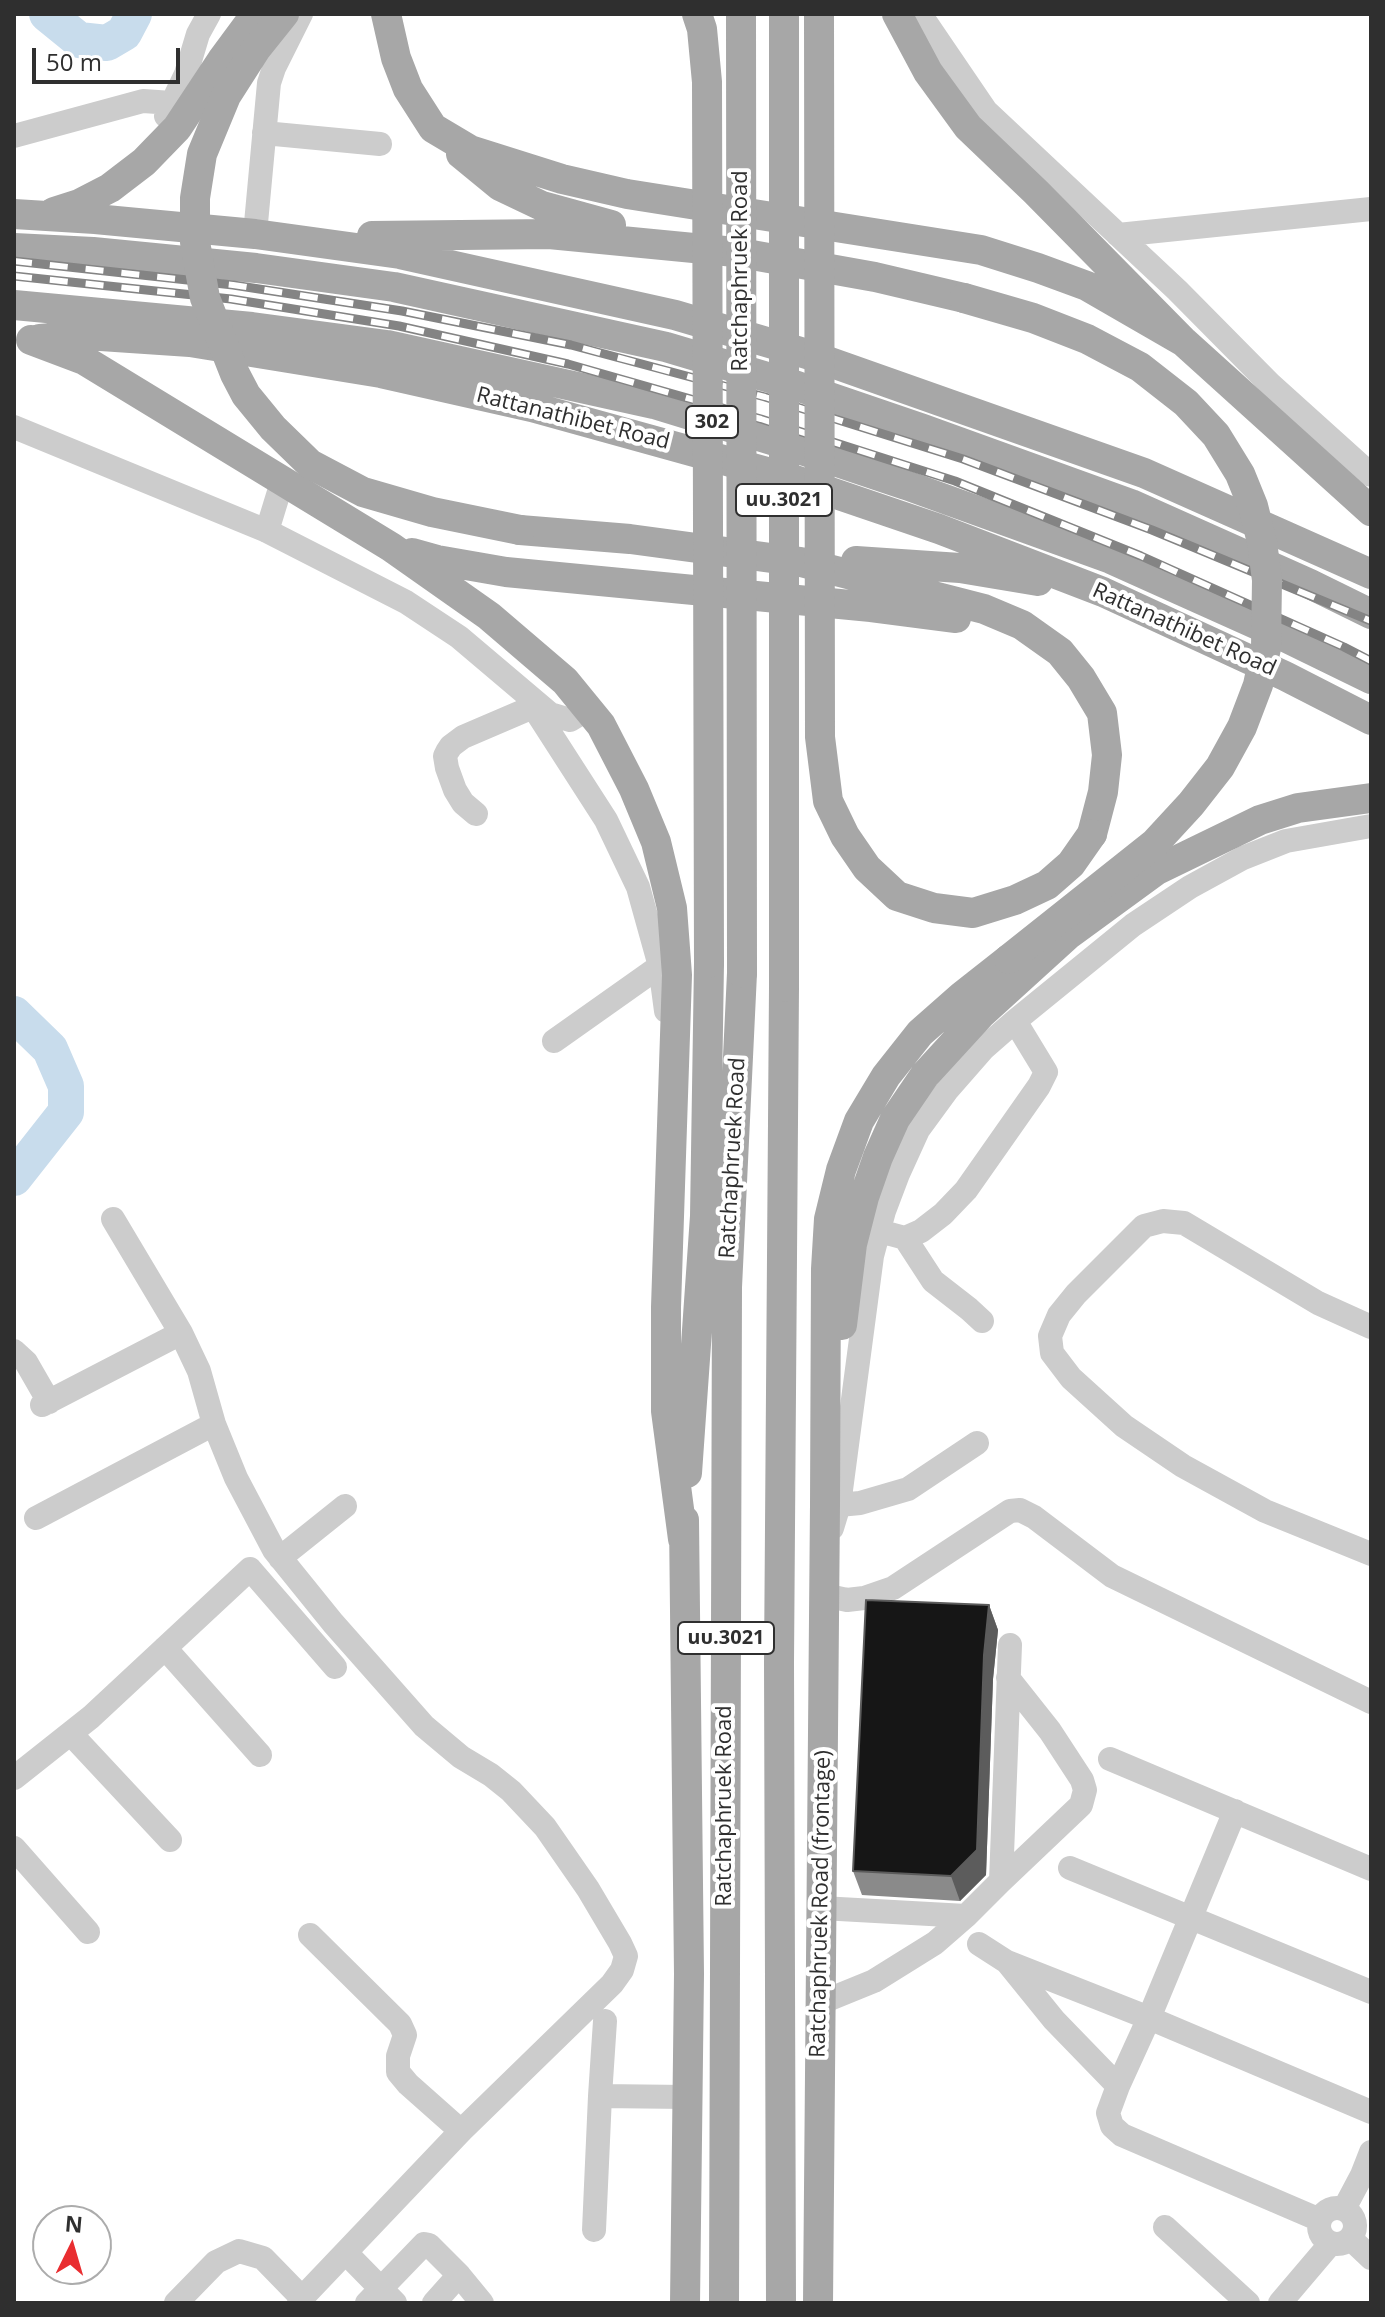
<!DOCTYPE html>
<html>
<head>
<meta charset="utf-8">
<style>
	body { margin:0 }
	#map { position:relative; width:1385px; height:2317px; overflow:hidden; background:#fff; font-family:"Open Sans",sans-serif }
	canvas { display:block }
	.frame { position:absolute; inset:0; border:16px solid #2f2f2f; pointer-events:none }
	.north { position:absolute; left:32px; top:2205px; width:80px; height:80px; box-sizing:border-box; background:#fff; border:2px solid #acacac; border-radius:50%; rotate:5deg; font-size:22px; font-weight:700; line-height:32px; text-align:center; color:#2f2f2f }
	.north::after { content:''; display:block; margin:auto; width:28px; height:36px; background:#e92e31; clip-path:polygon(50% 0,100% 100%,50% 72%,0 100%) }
	.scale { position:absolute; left:32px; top:48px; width:148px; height:36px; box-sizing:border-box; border:4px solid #2f2f2f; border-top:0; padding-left:10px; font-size:24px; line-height:28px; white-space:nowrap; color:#2f2f2f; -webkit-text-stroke:6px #fff; paint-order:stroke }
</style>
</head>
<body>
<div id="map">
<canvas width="1385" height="2317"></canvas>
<div class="frame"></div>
<div class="north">N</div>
<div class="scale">50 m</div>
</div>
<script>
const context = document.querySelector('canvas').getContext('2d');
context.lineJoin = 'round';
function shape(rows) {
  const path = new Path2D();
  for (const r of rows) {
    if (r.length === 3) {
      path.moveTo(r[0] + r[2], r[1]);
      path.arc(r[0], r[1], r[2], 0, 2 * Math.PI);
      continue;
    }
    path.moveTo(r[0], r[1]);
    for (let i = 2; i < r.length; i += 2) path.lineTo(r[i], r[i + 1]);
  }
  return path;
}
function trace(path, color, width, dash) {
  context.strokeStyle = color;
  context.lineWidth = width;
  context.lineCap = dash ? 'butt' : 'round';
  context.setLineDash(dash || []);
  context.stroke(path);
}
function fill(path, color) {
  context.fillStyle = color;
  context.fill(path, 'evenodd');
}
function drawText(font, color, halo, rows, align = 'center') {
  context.font = font + ' "Open Sans","Noto Sans Thai",sans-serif';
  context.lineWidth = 8;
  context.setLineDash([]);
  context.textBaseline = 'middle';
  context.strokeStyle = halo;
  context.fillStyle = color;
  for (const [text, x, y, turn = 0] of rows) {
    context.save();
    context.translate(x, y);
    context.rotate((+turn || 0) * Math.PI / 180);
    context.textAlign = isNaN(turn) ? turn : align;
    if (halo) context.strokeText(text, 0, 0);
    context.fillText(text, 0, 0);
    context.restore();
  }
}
const river = shape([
	[47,14,79,40,107,43,124,33,134,14],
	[14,1014,50,1049,66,1086,66,1112,14,1178]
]);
const minor = shape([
	[920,14,986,111,1177,290,1270,384,1371,475],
	[166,116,186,74,198,34,209,14],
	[264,133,380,144],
	[14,136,143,101,172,103],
	[255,234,269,83,274,68,301,14],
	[1118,235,1371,209],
	[14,427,267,531,406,602,459,637,550,714,570,720,588,709],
	[267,531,282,482],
	[532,705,606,820,638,887,660,966,666,1011],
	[476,814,463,803,455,790,447,768,445,756,447,752,451,746,463,737,533,707],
	[554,1041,660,966],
	[113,1219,181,1333,199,1371,214,1424,236,1478,274,1550,333,1623,424,1726,461,1757,491,1775,511,1791,545,1827,588,1889,620,1943,626,1956,622,1970,612,1984,461,2131,302,2298],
	[879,1231,905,1238,921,1231,943,1214,966,1190,1039,1086,1046,1072,1015,1021],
	[905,1238,933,1281,969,1309,982,1321],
	[1371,1327,1318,1303,1184,1223,1163,1221,1144,1226,1076,1294,1059,1315,1050,1336,1052,1353,1071,1378,1124,1426,1183,1466,1265,1511,1371,1554],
	[14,1351,26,1362,49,1402],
	[42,1405,181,1333],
	[839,1505,860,1503,908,1489,977,1443],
	[36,1518,214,1424],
	[832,1528,839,1505,872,1256,884,1211,898,1174,918,1130,948,1089,983,1049,1015,1021,1133,925,1190,887,1243,858,1286,841,1371,826],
	[280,1558,345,1506],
	[824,1595,847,1600,864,1598,893,1588,1010,1511,1020,1510,1034,1517,1112,1576,1371,1702],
	[165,1648,260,1755],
	[71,1734,170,1840],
	[1110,1759,1371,1869],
	[14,1778,91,1717,250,1569,335,1667],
	[14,1848,88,1932],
	[1070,1868,1371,1992],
	[1001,1881,1081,1805,1085,1790,1082,1780,1050,1731,1008,1678],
	[821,1908,966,1916],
	[310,1935,400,2024,405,2035,398,2056,398,2072,408,2084,461,2131],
	[979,1944,1007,1962,1149,2018,1371,2112],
	[1007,1962,1054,2020,1118,2086,1108,2113,1112,2126,1122,2135,1320,2220],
	[820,2003,874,1981,935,1943,966,1916,1001,1881,1010,1645],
	[605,2021,600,2096,687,2097],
	[1118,2086,1149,2018,1235,1811],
	[1337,2226,18],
	[1344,2209,1362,2175,1371,2152],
	[1165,2227,1248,2303],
	[594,2230,600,2096],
	[1351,2239,1371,2258],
	[346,2253,395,2303],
	[176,2303,216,2262,239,2251,263,2258,302,2298,299,2303],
	[367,2303,424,2244,429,2245,459,2275,482,2303],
	[434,2303,459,2275],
	[1280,2303,1331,2243]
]);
const major = shape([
	[386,14,396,58,408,89,433,128,470,150,562,179,627,194,981,250,1038,268,1087,286,1184,342],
	[897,14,928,72,968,127,1036,192,1184,342,1371,511],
	[461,154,500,186,542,206,611,225],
	[54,212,79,204,110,188,144,162,177,128,222,60,256,14],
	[14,214,95,219,255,234,400,254,675,315,807,354,1144,473,1371,574],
	[372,236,549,234,735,252,875,277,964,298],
	[14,248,93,252,256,268,394,287,666,347,797,386,923,429,1131,504,1310,584,1371,614],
	[14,305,252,327,387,345,654,404,781,443,906,485,1111,559,1287,638,1371,679],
	[40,339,86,335,190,342,381,373,532,407,792,479,939,529,1103,592,1285,676,1371,720],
	[31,340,84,360,391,547,489,616,565,681,601,725,634,789,656,842,672,908,677,975,666,1307,666,1411,683,1539],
	[520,530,630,539,801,562,984,609,1022,625,1060,652,1081,678,1102,713,1107,755,1103,792,1092,834],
	[412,553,437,560,506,572,871,607,956,618],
	[856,561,960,568,1038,581],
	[842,1325,852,1244,864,1197,878,1157,895,1119,925,1075,980,1015,1068,935,1157,870,1260,820,1298,808,1371,798],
	[687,1473,705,1216,709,963],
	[684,1520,689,1974,685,2303],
	[724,2303,727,1287,742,973],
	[781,2303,779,1662,784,987],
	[818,2303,825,1504,826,1269,829,1219,841,1170,859,1121,886,1076,920,1033,962,996,1009,959]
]);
const rail = shape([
	[14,261,233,285,402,311,571,345,765,397,963,459,1152,530,1371,621],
	[14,276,231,299,399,326,568,364,761,419,955,481,1141,556,1344,647,1371,661]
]);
const majorBridge = shape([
	[284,14,256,49,226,96,202,154,195,198,195,242,205,298,235,374,246,395,273,428,310,464,363,492,432,512,520,530],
	[697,14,702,29,707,82,709,963],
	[741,14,742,973],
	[819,14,820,737,828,801,845,836,867,868,897,896,934,908,973,913,1015,900,1047,885,1071,864,1092,834],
	[964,298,1033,318,1087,339,1140,367,1186,403,1216,435,1240,474,1253,506,1262,542,1267,580,1266,648,1258,685,1242,727,1220,767,1191,804,1155,843,1009,959],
	[784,987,784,14]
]);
const wall = shape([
	[989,1605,998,1630,993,1679,986,1875,960,1901,862,1895,853,1871]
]);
const shadedWall = shape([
	[989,1605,998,1630,993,1679,986,1875,960,1901,951,1876]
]);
const building = shape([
	[866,1600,989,1605,984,1655,977,1850,951,1876,853,1871,866,1600]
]);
const shields = [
	[712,422,52],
	[784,500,96],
	[726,1638,96]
];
const shieldNames = [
	["302",712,422],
	["นบ.3021",784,500],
	["นบ.3021",726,1638]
];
const streetNames = [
	["Ratchaphruek Road",741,271,-90],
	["Rattanathibet Road",573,419,14],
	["Rattanathibet Road",1184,630,24],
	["Ratchaphruek Road",733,1158,-87],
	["Ratchaphruek Road",725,1806,-90],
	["Ratchaphruek Road (frontage)",821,1904,-89]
];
trace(river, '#c8dcec', 36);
trace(minor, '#ccc', 24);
trace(major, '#a7a7a7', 30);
trace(rail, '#848484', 9);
trace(rail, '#fff', 6, [18]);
trace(majorBridge, '#a7a7a7', 30);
fill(wall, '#8a8a8a');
fill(shadedWall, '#5c5c5c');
fill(building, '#161616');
trace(building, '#5c5c5c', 2);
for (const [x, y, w] of shields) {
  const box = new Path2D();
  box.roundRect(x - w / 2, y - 16, w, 32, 6);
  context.fillStyle = '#fff';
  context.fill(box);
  trace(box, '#2f2f2f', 2);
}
drawText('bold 20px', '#2f2f2f', null, shieldNames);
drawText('22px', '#2f2f2f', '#fff', streetNames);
</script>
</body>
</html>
